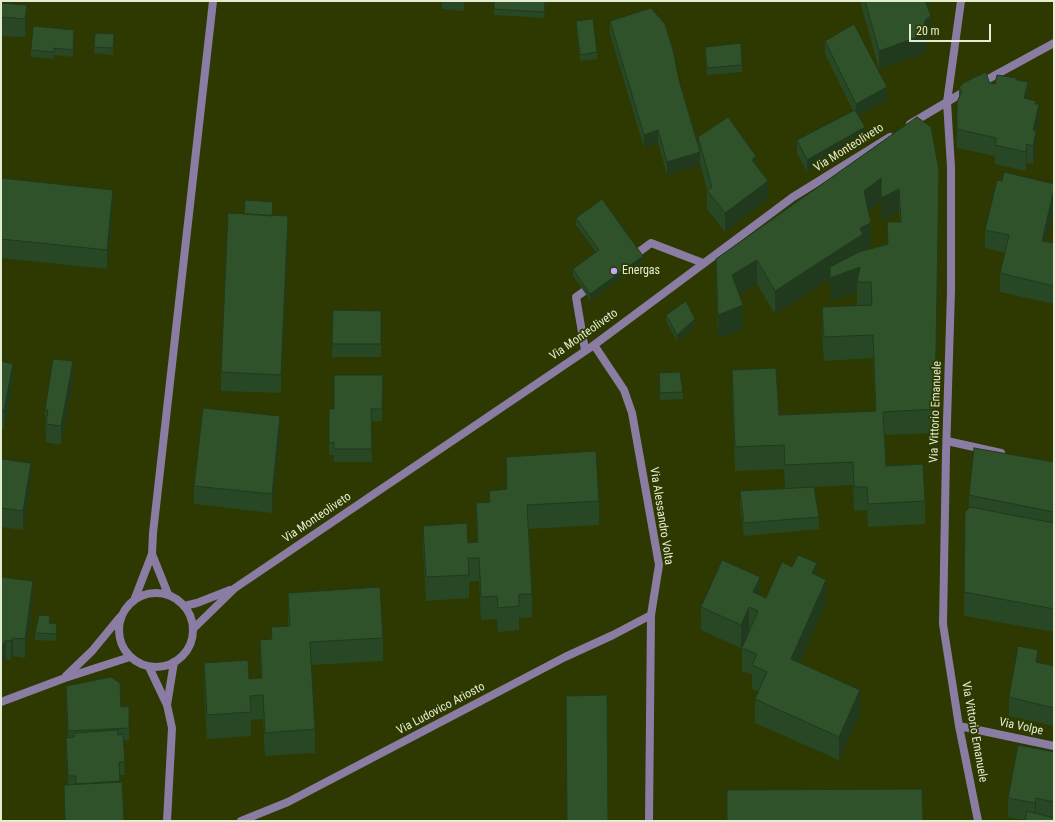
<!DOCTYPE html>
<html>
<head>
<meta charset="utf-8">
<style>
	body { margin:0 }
	#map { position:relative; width:1055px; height:822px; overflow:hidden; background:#2d3900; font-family:"Roboto Condensed",sans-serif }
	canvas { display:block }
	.frame { position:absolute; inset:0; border:2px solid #e4edd1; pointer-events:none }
	.scale { position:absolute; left:909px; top:24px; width:82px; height:18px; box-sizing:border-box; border:2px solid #e4edd1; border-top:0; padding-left:5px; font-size:12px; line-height:14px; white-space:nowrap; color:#e4edd1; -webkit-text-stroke:3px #2d3900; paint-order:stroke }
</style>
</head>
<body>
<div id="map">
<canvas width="1055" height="822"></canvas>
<div class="frame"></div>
<div class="scale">20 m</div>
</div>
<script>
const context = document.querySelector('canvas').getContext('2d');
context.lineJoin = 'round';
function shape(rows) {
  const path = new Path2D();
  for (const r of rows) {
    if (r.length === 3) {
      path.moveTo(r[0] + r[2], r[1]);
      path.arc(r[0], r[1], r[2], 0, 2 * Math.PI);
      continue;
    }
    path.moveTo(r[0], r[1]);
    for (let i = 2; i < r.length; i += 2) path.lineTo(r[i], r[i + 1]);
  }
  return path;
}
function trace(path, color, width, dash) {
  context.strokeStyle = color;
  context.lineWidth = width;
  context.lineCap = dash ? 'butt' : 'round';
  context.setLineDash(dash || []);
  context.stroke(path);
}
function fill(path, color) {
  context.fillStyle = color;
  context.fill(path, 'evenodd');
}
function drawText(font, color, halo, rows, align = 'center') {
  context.font = font + ' "Roboto Condensed",sans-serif';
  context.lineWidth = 3.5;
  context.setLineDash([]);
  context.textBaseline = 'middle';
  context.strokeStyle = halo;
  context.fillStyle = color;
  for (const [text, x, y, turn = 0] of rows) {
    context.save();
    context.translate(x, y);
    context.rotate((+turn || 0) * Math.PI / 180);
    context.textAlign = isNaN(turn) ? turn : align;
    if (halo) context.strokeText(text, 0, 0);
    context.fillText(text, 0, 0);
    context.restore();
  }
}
const service = shape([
	[632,257,651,243,703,263],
	[585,350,576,297,593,285]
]);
const minor = shape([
	[961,1,947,102,951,167,951,291,946,454,943,624,959,726,978,821],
	[979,84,1054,43],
	[910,124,967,90],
	[594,345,624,390,632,413,659,565,651,615,649,821],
	[947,441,1001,453],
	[152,554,168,594],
	[156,630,37],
	[135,598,152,554,153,533,213,1],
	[184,606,197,603,230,590],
	[193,629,235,588,594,345,793,197,890,137],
	[149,667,167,705,172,728,167,821],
	[66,676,92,651,120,617],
	[1,702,65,678,130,657],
	[167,705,174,662],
	[959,726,1054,746],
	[241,821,288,802,565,657,613,635,651,615]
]);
const wall = shape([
	[442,1,465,1,464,11,442,9],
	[494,1,546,1,544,18,494,15],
	[861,1,930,1,930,7,928,8,931,35,926,38,926,53,879,69,861,5],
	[1,3,27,5,27,24,25,37,1,36],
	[576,21,597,52,597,59,580,61,576,28],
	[610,21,679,80,698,143,698,137,756,165,768,199,725,232,707,209,707,190,700,164,667,175,658,143,644,148,610,34],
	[74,37,73,57,54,55,54,59,31,57,31,50],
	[114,41,113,55,94,53,94,47],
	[825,41,887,100,859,115,865,140,807,172,797,153,797,140,853,111,825,54],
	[705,47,742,65,742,72,707,75],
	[1017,80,1028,99,1036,104,1039,122,1036,134,1036,150,1033,164,1027,163,1026,171,995,164,995,156,957,148,957,102,959,98,959,88,989,82,995,84],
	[917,117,939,193,935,433,885,435,886,466,925,501,925,524,868,527,867,510,854,511,853,485,814,487,819,517,819,529,744,536,740,504,740,491,785,489,784,469,735,471,732,394,732,370,779,415,875,411,873,358,824,361,822,331,822,307,857,306,857,292,830,301,830,279,775,314,757,284,739,295,743,329,718,339,716,283,716,259],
	[881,202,881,221,899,212,900,222,887,222,887,244,863,251,863,250,871,247,868,211],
	[1,178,113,209,107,269,1,258],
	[273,208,273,216,288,235,281,393,221,391,221,372,244,214],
	[1054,208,1046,241,1054,243,1054,304,1000,292,1000,273,1005,253,985,248,985,230],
	[576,218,643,262,590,300,573,276,573,269,596,252,576,225],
	[333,310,381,311,381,357,332,357],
	[666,315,695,326,677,341,666,321],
	[1,361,13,382,4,430,1,429],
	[383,375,382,421,371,421,372,462,334,462,334,455,329,455,329,409,334,409],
	[73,379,61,445,46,442,45,410],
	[659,380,683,392,683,399,660,400],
	[280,435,272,513,194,504,194,486],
	[506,457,599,501,599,525,529,529,532,594,532,617,519,618,519,630,498,632,497,619,481,620,479,581,469,582,469,598,426,601,423,550,423,526,468,543,477,542,476,503,489,502,489,491,506,489],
	[1,459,31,482,23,530,1,527],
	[1054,462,1054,632,964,616,965,512,969,508,969,495],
	[792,567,817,575,826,603,800,663,860,714,839,760,755,723,755,699,759,692,752,689,752,675,742,671,742,648,749,631,741,648,701,630,701,607,766,598],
	[1,577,33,600,25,658,13,656,11,660,6,659,1,665],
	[288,593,383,638,383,661,311,665,315,729,315,753,265,756,263,719,251,720,251,736,207,739,204,687,204,663,249,679,261,678,260,663,260,640,271,639,271,627,288,626],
	[50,623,57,624,56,641,35,640,35,633],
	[1038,662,1054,666,1054,726,1009,716,1009,697],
	[66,686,121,707,129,728,129,740,123,741,125,775,120,775,124,821,65,821,64,785,68,785,66,751,66,738,68,738,66,699],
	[1054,752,1054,821,1025,820,1008,817,1008,798]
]);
const shadedWall = shape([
	[464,1,465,1,464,11],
	[922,1,930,1,930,7,922,10],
	[27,5,27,24,25,37,25,19],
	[931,16,931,35,926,38,926,53,879,69,879,51,924,24,926,19],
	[74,30,74,37,73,57,73,50],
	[1028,82,1028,101,1024,98],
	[887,87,887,100,856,117,856,104],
	[1036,101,1036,117,1039,104,1039,122,1036,134,1036,150,1033,164,1033,130,1035,104],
	[865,127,865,140,807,172,807,160],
	[658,130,658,143,644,148,644,135],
	[1027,144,1027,163,1026,171,1026,152],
	[700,152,700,165,667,175,667,162],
	[756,156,756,174,752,160],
	[939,170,939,193,935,433,935,409],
	[881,178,881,202,864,214,864,191],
	[768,181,768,199,725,232,725,213],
	[899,189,899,212,881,221,881,198],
	[1054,189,1054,208,1042,259,1042,241],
	[113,190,113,209,107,269,107,250],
	[288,216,288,235,281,393,281,375],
	[871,223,871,247,863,250,863,258,860,267,857,282,857,292,830,301,830,267,830,279,775,314,775,291,860,228],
	[643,256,643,262,590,300,590,294],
	[757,260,757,284,732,299,732,275],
	[743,305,743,329,718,339,718,315],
	[695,319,695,326,677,341,677,335],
	[73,361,73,379,61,445,61,426],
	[13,364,13,382,4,430,4,411],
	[280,416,280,435,272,513,272,494],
	[31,463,31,482,23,530,23,511],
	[817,563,817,587,812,573],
	[760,577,760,601,753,592],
	[826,580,826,603,791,683,791,659],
	[33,581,33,600,25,658,25,639],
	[749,607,749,631,741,648,741,625],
	[13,638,13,656,11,660,11,641],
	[6,640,6,659,1,665,1,647],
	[1038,650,1038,669,1036,662],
	[860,690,860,714,839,760,839,737],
	[1036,798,1036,817,1035,821,1035,803]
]);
const building = shape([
	[494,1,545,1,544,12,494,9,494,1],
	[865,1,925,1,931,16,926,19,924,24,926,34,879,51,865,1],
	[1,3,27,5,25,19,1,17,1,3],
	[651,8,665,24,673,50,679,80,700,152,667,162,658,130,644,135,610,21,651,8],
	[593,19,597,52,580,55,576,21,593,19],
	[854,24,887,87,856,104,825,41,854,24],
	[33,26,74,30,73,50,54,48,54,52,31,50,33,26],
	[95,33,114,34,113,48,94,47,95,33],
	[741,43,742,65,707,68,705,47,741,43],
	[986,72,989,82,995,84,997,75,1017,78,1017,80,1028,82,1024,98,1036,101,1035,104,1039,104,1033,130,1036,131,1033,146,1027,144,1026,152,995,145,996,138,957,129,957,102,962,91,959,88,963,83,986,72],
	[855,110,865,127,807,160,797,140,855,110],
	[728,117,756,156,752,160,768,181,725,213,707,190,712,187,698,137,728,117],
	[917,117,931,127,939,170,935,409,883,412,886,466,923,464,925,501,868,504,867,487,854,487,853,462,785,465,784,445,735,447,732,370,776,368,779,415,876,411,873,335,824,337,822,307,872,305,871,282,857,282,860,267,830,278,830,267,859,252,888,244,887,222,901,222,899,189,881,198,881,178,864,191,871,223,860,228,863,234,775,291,757,260,732,275,743,305,718,315,716,259,917,117],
	[1004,172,1054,184,1054,189,1042,241,1054,243,1054,286,1000,273,1009,235,985,230,997,180,1002,181,1004,172],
	[1,178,113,190,107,250,1,239,1,178],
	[602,199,643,256,590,294,573,269,599,250,576,218,602,199],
	[245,200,273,202,272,216,244,214,245,200],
	[228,213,288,216,281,375,221,372,228,213],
	[686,301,695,319,677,335,666,315,686,301],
	[333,310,381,311,381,344,332,344,333,310],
	[53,359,73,361,61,426,46,424,48,410,45,410,53,359],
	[1,361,13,364,4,411,1,411,1,361],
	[680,372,683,392,660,393,659,373,680,372],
	[334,375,383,375,382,409,371,409,372,449,334,449,334,442,329,443,329,409,334,409,334,375],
	[203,408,280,416,272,494,194,486,203,408],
	[974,448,1054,462,1054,512,969,495,974,448],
	[596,451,599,501,527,505,532,594,519,594,519,606,498,608,497,596,481,597,479,558,468,558,469,575,426,577,423,526,467,523,468,543,478,542,476,503,490,502,489,491,507,489,506,457,596,451],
	[1,459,31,463,23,511,1,508,1,459],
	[814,487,819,517,744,523,740,491,814,487],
	[970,507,1054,523,1054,609,964,592,965,512,970,507],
	[798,555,817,563,812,573,826,580,791,659,860,690,839,737,755,699,767,672,752,665,757,654,742,648,758,611,749,607,741,625,701,607,722,560,760,577,753,592,766,598,782,562,792,567,798,555],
	[1,577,33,581,25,639,13,638,11,641,6,640,1,647,1,577],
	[380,587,383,638,310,642,315,729,265,733,263,695,250,696,251,712,207,715,204,663,248,660,249,679,262,678,260,640,272,639,271,627,290,626,288,593,380,587],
	[39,615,50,616,49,623,57,624,56,634,35,633,39,615],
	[1018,646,1038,650,1036,662,1054,666,1054,708,1009,697,1018,646],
	[111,677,120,683,121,707,129,706,129,728,68,731,66,686,111,677],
	[607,695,608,821,567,821,566,696,607,695],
	[118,730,118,735,123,734,125,762,119,762,120,781,76,784,76,776,68,776,66,738,74,737,74,733,118,730],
	[1018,745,1054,752,1054,802,1036,798,1035,803,1008,798,1018,745],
	[122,782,124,821,65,821,64,785,122,782],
	[922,789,923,821,727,821,727,790,922,789],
	[1027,811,1054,818,1054,821,1025,821,1027,811]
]);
const markers = [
	[614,271,4,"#c3a7f2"]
];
const streetNames = [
	["Via Monteoliveto",849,148,-32],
	["Via Monteoliveto",584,335,-35],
	["Via Vittorio Emanuele",936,412,-88],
	["Via Alessandro Volta",661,516,81],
	["Via Monteoliveto",317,518,-34],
	["Via Ludovico Ariosto",441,709,-28],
	["Via Volpe",1021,727,12],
	["Via Vittorio Emanuele",974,732,80]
];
const poiNames = [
	["Energas",622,271]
];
trace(service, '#8a7ca2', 8);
trace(minor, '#8a7ca2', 8);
fill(wall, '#284724');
fill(shadedWall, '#21391d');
fill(building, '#2f522a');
trace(building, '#21391d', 1);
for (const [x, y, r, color] of markers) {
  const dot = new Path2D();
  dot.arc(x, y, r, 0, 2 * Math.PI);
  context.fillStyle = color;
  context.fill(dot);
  trace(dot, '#2d3900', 1.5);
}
drawText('12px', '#e4edd1', '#2d3900', streetNames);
drawText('12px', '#e4edd1', '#2d3900', poiNames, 'left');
</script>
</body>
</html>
